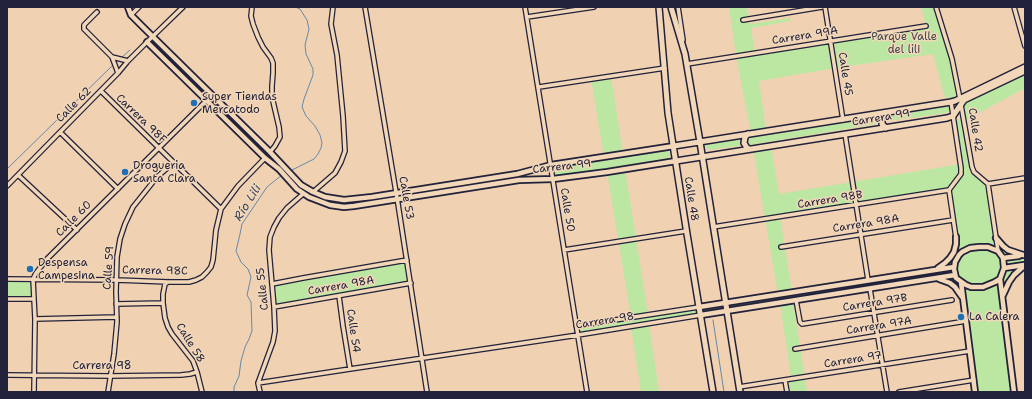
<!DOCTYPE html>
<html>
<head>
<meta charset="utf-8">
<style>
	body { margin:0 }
	#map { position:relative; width:1032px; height:399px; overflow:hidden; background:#f0d1b2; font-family:"Shantell Sans",sans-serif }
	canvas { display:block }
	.frame { position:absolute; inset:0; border:8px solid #22223b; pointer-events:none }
</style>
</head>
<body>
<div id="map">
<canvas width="1032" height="399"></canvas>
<div class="frame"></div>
</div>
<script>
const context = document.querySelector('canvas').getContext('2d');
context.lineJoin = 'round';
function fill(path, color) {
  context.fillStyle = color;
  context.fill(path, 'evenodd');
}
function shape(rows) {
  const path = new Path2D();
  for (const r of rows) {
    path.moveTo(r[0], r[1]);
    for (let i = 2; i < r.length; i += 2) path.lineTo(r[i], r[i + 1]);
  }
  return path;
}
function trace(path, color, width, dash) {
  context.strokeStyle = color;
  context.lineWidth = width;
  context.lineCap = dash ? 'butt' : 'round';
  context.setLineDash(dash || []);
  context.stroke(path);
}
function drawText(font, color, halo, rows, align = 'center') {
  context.font = font + ' "Shantell Sans",sans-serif';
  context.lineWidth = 3;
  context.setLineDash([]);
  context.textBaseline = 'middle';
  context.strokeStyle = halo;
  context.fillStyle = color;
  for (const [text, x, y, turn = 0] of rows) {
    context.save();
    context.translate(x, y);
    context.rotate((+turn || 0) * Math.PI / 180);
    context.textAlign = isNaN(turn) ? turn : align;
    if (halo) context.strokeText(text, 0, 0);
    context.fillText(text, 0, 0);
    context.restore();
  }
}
const green = shape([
	[729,7,747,7,750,24,790,18,791,21,751,28,755,53,926,25,921,7,936,7,958,86,955,96,953,98,949,99,946,98,944,95,933,54,835,68,759,81,766,131,751,134,736,56],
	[1025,71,1025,88,964,121,974,172,988,184,996,238,1003,246,1025,255,1025,265,1020,269,1002,296,1014,392,975,392,963,298,955,288,937,278,793,301,807,392,787,392,785,380,791,378,780,303,649,324,659,392,641,392,631,327,578,335,576,326,631,317,607,172,625,169,648,314,778,294,753,149,771,146,779,194,961,164,955,123,957,120,959,119,963,120,961,104],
	[949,190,956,244,950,258,938,268,792,292,780,217],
	[611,76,623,154,604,157,591,79],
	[947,106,949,107,950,109,950,111,947,113,887,121,885,119,887,117,912,113,920,110],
	[876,118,874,121,876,124,749,145,746,143,746,140,748,138],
	[737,139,741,141,741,144,739,146,710,150,707,149,706,147,706,145,709,144],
	[665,151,668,151,670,154,670,156,668,158,560,176,556,175,555,173,555,171,558,168],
	[407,260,411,283,274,307,272,284],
	[7,279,33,279,34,299,7,299]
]);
const stream = shape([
	[121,58,130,50],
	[7,169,113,65],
	[290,171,314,159,318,154,321,148,322,143,320,135,315,126,306,116,302,107,304,99,313,75,313,69,306,54,305,45,309,29,307,20,300,9,295,7],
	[713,320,724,392],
	[234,392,234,387,239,376,241,361,245,347,249,339,252,331,251,302,247,295,251,277,248,269,241,262,236,251,240,234,242,224,267,187,282,175]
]);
const minor = shape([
	[252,7,251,16,253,24,258,37,263,47,271,58,273,63,273,73,272,86,272,97,279,127,280,137,275,146,270,152],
	[365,7,398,204,427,392],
	[525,7,587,392],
	[678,7,683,40],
	[825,7,843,120],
	[936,7,952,59,960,99],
	[1014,7,1025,46],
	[97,12,84,25,84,29,112,57,118,73],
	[131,15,139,7],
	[527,17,594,7],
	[743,20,822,7],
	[112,57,128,61],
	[687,64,926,26],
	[539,87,665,68],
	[101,91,221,209],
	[951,102,961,168,961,174,949,190,956,238],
	[961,105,972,167,974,172,988,184,998,251],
	[60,132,118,189],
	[845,134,868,280],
	[18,175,77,230],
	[988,184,1025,178],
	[7,186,118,73,128,61,147,42,183,7],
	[313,192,335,173,341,162,345,151,343,116,337,55,331,24,333,7],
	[713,227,949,190],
	[781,247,953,220],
	[564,250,686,231],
	[7,279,117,280,168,282,189,282,196,280,202,277,207,272,211,267,213,260,216,230,221,209,238,186,265,158],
	[168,282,165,284,163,294,163,303,165,318,168,327,172,334,193,361,197,372,202,392],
	[272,284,303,278,407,260],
	[870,289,887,392],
	[339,296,343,326,350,369],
	[7,299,34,299],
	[796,300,800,322,802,324,952,300],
	[116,304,163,303],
	[274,307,411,283],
	[35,319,117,317],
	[576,326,699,307],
	[795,349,966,321],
	[7,375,110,376,181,375,190,374,197,372],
	[785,380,787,392],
	[258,383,350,369,578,335,701,315],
	[739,387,970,351],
	[34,392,35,319,33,279,36,273,47,259,212,95],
	[108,392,114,354,117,322,116,292,117,257,120,239,125,224,133,207,157,177,173,163],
	[260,392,258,383,273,342,275,331,274,307,269,250,270,237,274,227,279,218,287,208,303,194],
	[899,392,974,380]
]);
const tertiary = shape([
	[128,7,131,15,145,29,270,152,301,185,313,192,325,197,344,200,372,197,517,174,551,165,674,146],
	[147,42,265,158,279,169,297,189,309,197,330,205,344,207,354,206,519,180,553,179,607,172,676,161],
	[996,238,1003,246,1008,250,1023,255],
	[979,247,988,247,998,251,1003,258,1004,268,1000,279,995,282,983,287,971,287,966,285,956,278,954,269,955,262,959,255,962,252,970,248,979,247],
	[1003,258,1019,256],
	[938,268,945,263,950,258,954,252,956,244,956,237],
	[1004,268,1024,265],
	[939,279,950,283,955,287,962,297],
	[1000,279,1014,392],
	[961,282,975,392],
	[1003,295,1009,282,1014,275,1025,265],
	[699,307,954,267],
	[701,315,955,275]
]);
const secondary = shape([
	[659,7,668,113,687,234,713,392],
	[671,7,685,54,700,142,714,230,740,392],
	[885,113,882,118,882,124,886,128],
	[748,134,745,137,744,143,747,148,750,149],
	[674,146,951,102,955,101,1025,67],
	[676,161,947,118,953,116,964,100,1025,71]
]);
const markers = [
	[194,103,4,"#1f6fb2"],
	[125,172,4,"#1f6fb2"],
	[30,269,4,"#1f6fb2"],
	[961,317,4,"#1f6fb2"]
];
const streetNames = [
	["Carrera 99A",805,36,-9],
	["Calle 45",845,74,81],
	["Calle 62",74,105,-45],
	["Carrera 99",881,118,-9],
	["Carrera 98F",141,119,44],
	["Calle 42",975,130,81],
	["Carrera 99",562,167,-6],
	["Calle 53",406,198,80],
	["Calle 48",691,199,81],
	["Carrera 98B",830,200,-9],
	["Calle 50",567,210,81],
	["Calle 60",74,219,-45],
	["Carrera 98A",866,224,-9],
	["Calle 59",109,268,-86],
	["Carrera 98C",155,271,1],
	["Carrera 98A",341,286,-10],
	["Calle 55",263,289,-96],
	["Carrera 97B",875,303,-9],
	["Carrera 98",605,321,-9],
	["Carrera 97A",879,326,-9],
	["Calle 54",353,331,82],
	["Calle 58",190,343,58],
	["Carrera 97",853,360,-9],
	["Carrera 98",102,366]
];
const parkNames = [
	["Parque Valle",904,37],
	["del lili",904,50]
];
const poiNames = [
	["Super Tiendas",202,97],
	["Mercatodo",202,110],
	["Drogueria",133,166],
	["Santa Clara",133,179],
	["Despensa",38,263],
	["Campesina",38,276],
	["La Calera",969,317]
];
const waterNames = [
	["Río Lili",248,203,-58]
];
fill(green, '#bce7a3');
trace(stream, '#6589a9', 1);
trace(minor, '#22223b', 6);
trace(tertiary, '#22223b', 8);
trace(secondary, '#22223b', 8);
trace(minor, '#f2d7b9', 3.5);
trace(tertiary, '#f2d7b9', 4.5);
trace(secondary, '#f2d7b9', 5);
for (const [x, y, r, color] of markers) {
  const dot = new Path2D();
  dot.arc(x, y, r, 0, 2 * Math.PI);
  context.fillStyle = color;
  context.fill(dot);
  trace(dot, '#f2d7b9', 1.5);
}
drawText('11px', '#22223b', '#f2d7b9', streetNames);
drawText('11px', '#414950', '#f2d7b9', parkNames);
drawText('11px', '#22223b', '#f2d7b9', poiNames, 'left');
drawText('italic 12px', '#384460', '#f2d7b9', waterNames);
</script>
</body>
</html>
